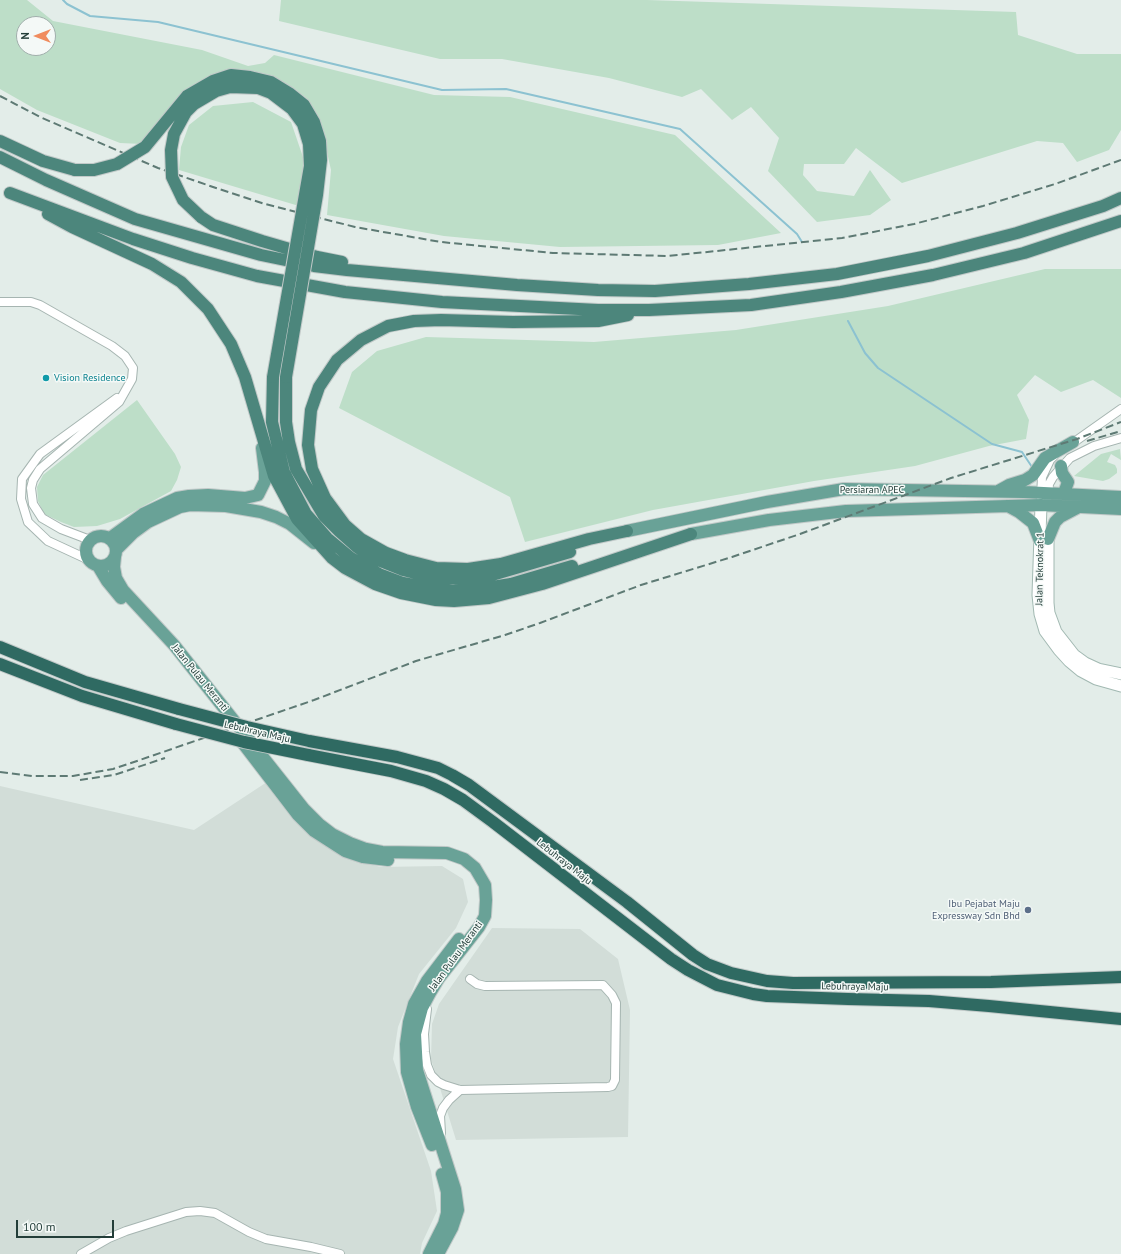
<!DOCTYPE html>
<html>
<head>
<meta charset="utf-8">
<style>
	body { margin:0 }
	#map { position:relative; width:1121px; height:1254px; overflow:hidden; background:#e3ede9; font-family:"PT Sans",sans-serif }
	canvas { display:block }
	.north { position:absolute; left:16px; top:16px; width:40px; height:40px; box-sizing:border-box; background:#f4f9f7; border:1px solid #a0aeab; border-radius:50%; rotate:270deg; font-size:11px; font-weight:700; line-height:16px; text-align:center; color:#233e39 }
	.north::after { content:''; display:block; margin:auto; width:14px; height:18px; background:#f08c5e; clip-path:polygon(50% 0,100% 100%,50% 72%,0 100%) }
	.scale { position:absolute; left:16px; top:1220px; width:98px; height:18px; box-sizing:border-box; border:2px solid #233e39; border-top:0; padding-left:5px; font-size:12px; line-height:14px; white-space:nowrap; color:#233e39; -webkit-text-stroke:3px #f4f9f7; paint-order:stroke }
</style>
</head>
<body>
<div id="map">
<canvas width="1121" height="1254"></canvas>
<div class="north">N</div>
<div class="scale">100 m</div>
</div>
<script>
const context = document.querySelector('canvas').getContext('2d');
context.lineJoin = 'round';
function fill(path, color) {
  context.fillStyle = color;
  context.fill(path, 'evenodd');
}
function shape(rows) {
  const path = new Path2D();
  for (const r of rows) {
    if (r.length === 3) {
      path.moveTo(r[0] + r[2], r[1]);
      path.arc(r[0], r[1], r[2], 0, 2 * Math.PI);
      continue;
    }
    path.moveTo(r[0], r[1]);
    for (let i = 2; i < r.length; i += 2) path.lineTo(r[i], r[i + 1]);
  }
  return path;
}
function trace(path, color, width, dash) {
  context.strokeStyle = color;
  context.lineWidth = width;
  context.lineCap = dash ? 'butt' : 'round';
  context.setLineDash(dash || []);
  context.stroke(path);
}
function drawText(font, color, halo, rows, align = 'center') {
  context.font = font + ' "PT Sans",sans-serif';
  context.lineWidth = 3;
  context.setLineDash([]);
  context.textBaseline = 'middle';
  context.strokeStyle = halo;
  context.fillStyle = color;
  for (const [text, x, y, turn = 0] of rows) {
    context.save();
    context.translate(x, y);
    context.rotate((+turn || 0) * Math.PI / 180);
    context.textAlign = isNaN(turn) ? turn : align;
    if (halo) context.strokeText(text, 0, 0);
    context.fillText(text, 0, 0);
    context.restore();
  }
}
const built = shape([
	[267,782,306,829,341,857,381,867,442,866,463,879,468,902,456,928,419,974,398,1027,393,1059,431,1171,437,1211,422,1243,420,1254,0,1254,0,786,194,830],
	[492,928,580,929,618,959,630,1010,628,1137,456,1140,431,1059,432,1024,439,1004]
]);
const green = shape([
	[0,0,27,0,53,21,202,50,248,66,265,63,274,55,434,95,510,97,675,135,781,233,718,245,560,247,444,236,327,215,331,170,322,130,305,97,273,78,240,72,142,144,120,143,37,110,0,89],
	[24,24,48,24,48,48,24,48],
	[281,0,647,0,1016,12,1018,35,1077,54,1121,54,1121,130,1109,150,1077,162,1063,143,1037,141,902,183,856,148,844,164,804,164,803,175,817,191,854,196,870,170,891,200,870,215,817,222,768,171,779,138,751,107,732,120,701,89,682,97,609,78,502,59,440,59,279,21],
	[253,102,291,122,304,160,299,206,179,170,181,147,189,125,213,106],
	[1045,269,1121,269,1121,398,1093,380,1061,392,1035,375,1017,395,1029,420,1026,439,989,446,915,466,814,481,653,510,525,542,510,497,339,408,352,372,377,351,426,337,594,342,736,330,888,306],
	[137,400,175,454,181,467,177,480,171,491,120,519,97,526,74,527,61,522,44,514,38,501,37,487,43,475],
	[1120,449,1121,460,1111,454,1107,462,1115,465,1117,469,1117,473,1109,479,1103,481,1074,476,1101,454]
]);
const stream = shape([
	[63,0,67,4,90,16,158,22,442,90,506,89,680,129,797,234,802,242],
	[848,321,865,353,878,368,992,444,1022,452,1032,467]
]);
const minor = shape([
	[0,302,31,302,40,305,112,346,125,356,133,368,132,379,119,402,40,469,33,480,31,488,33,504,42,518,61,529,90,540],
	[1070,445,1121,409],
	[1041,497,1042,477,1050,460,1054,456],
	[1048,497,1049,484,1053,477,1070,458,1094,446,1121,438],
	[89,560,48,541,28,522,21,499,22,479,40,454,117,398],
	[427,1009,424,1034,425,1052,427,1065,431,1075,438,1082,444,1085,460,1090,608,1087,612,1086,615,1080,616,1003,612,995,603,985,485,986,477,984,470,979],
	[441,1133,440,1116,443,1108,449,1100,460,1090],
	[81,1254,109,1238,126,1231,186,1212,200,1211,215,1213,249,1232,266,1239,311,1247,340,1254]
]);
const secondary = shape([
	[1041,505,1038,595,1040,614,1045,631,1059,650,1069,661,1081,671,1096,679,1121,686],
	[1048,534,1048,603,1049,613,1056,632,1074,655,1085,663,1098,669,1121,674]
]);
const primary = shape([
	[1061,466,1062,473,1068,482,1064,493],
	[1000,490,1009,485,1025,480,1033,475,1045,458,1073,442],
	[1008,506,1019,512,1033,523,1040,541],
	[627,531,767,502,844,489,1024,492,1121,497],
	[691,534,769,520,846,511,1041,505,1121,509],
	[101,551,15],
	[110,538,143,514,177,498,189,496,208,495,245,498,258,495,265,481,265,472,262,448],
	[1048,539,1055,522,1060,517,1077,508],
	[116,550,133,533,148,522,180,507,190,505,226,506,261,512,276,517,290,524,314,543],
	[115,557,114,567,116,578,123,590,174,645,304,809,319,824,332,834,350,843,366,849,382,852,447,853,464,859,475,868,485,885,486,900,485,916,479,927,439,978,430,993,422,1008,415,1034,417,1070,455,1189,458,1210,452,1228,438,1254],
	[98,566,107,581,121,598],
	[242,742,298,815,314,831,345,851,363,857,388,860],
	[432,1145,417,1107,407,1072,406,1044,409,1022,414,1004,427,981,459,939],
	[429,1254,444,1224,447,1213,447,1192,442,1174]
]);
const trunk = shape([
	[0,141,43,161,75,170],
	[0,157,46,180,135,219,261,255,314,266,347,270,517,285,598,290,655,291,749,284,837,274,928,256,1017,233,1103,206,1121,198],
	[10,193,133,239,192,258,257,276,345,292,442,302,598,310,649,310,751,305,841,292,933,275,1024,253,1121,221],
	[48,214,72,227,152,264,181,282,208,309,231,344,245,377,274,476,297,519,332,558,345,568,375,584,401,593,436,600,454,601,489,598,542,584,691,534],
	[201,217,213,225,262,241,317,257,342,262],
	[273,377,272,422,284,472,306,514,327,538,351,558,379,574,403,583,435,589,453,591,486,588,511,584,572,566],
	[286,377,286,422,289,442,296,469,324,516,339,531,357,547,373,558,403,570,435,578,467,579,492,575,570,552],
	[627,531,589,539,501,564,468,569,436,568,405,560,386,553,361,539,345,525,325,498,312,469,308,445,311,410,319,387,337,360,361,340,388,326,414,321,441,320,513,322,598,321,628,315]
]);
const motorway = shape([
	[0,647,85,682,179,709],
	[0,664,82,696,176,724],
	[309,741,397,757,438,768,452,775,469,785,627,902,693,955,707,964,731,973,767,981,793,983,991,982,1121,977],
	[308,755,391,771,426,781,444,789,463,800,493,822,671,959,688,970,717,985,753,994,767,996,848,999,929,1001,989,1006,1121,1019]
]);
const rail = shape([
	[0,96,40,117,158,168,216,188,265,204,355,227,441,242,553,253,668,256,842,238,914,224,983,206,1055,184,1121,160],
	[1087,441,1121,431],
	[0,772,32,776,73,776,113,769,134,762,314,700,416,661,505,635,540,623,641,585,732,557,800,534,951,478,1077,439,1121,422],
	[80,780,114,775,165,758]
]);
const trunkBridge = shape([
	[75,170,94,170,117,164,145,147,187,96,213,81,231,75,250,77,271,82,289,93,304,105,314,122,320,141,321,160,317,195,286,377],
	[201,217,183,200,172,177,171,150,174,134,186,112,194,104,216,91,230,87,258,88,271,93,292,109,303,124,309,144,310,166,273,377]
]);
const motorwayBridge = shape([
	[179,709,247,727,309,741],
	[176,724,244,742,308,755]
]);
const markers = [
	[46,378,4,"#0f9aa8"],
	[1028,910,4,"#5c6f8a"]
];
const cultureNames = [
	["Vision Residence",54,378]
];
const streetNames = [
	["Persiaran APEC",872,490],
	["Jalan Teknokrat 1",1040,569,-89],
	["Jalan Pulau Meranti",200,678,51],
	["Lebuhraya Maju",257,732,13],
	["Lebuhraya Maju",564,862,38],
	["Jalan Pulau Meranti",456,956,-54],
	["Lebuhraya Maju",855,987,1]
];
const serviceNames = [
	["Ibu Pejabat Maju",1020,904],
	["Expressway Sdn Bhd",1020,916]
];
fill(built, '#d2ddd8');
fill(green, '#bddec8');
trace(stream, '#8cc2d1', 2);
trace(minor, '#a6b5b1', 10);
trace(secondary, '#a2b9b2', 13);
trace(primary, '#c1c9c8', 14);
trace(trunk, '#c1c9c8', 14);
trace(motorway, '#c1c9c8', 14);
trace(minor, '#fff', 8);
trace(secondary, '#fff', 11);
trace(primary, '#69a297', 12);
trace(trunk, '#4c867c', 12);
trace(motorway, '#2f6a62', 12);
trace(rail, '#5e7a74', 2, [8, 4]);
trace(trunkBridge, '#c1c9c8', 14, []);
trace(motorwayBridge, '#c1c9c8', 14, []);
trace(trunkBridge, '#4c867c', 12);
trace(motorwayBridge, '#2f6a62', 12);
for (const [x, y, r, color] of markers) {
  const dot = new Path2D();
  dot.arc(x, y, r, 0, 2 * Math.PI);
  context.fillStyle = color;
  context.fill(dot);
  trace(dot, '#f4f9f7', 1.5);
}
drawText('10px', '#0d838f', '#f4f9f7', cultureNames, 'left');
drawText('10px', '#233e39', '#f4f9f7', streetNames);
drawText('10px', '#4e5e75', '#f4f9f7', serviceNames, 'right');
</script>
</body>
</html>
